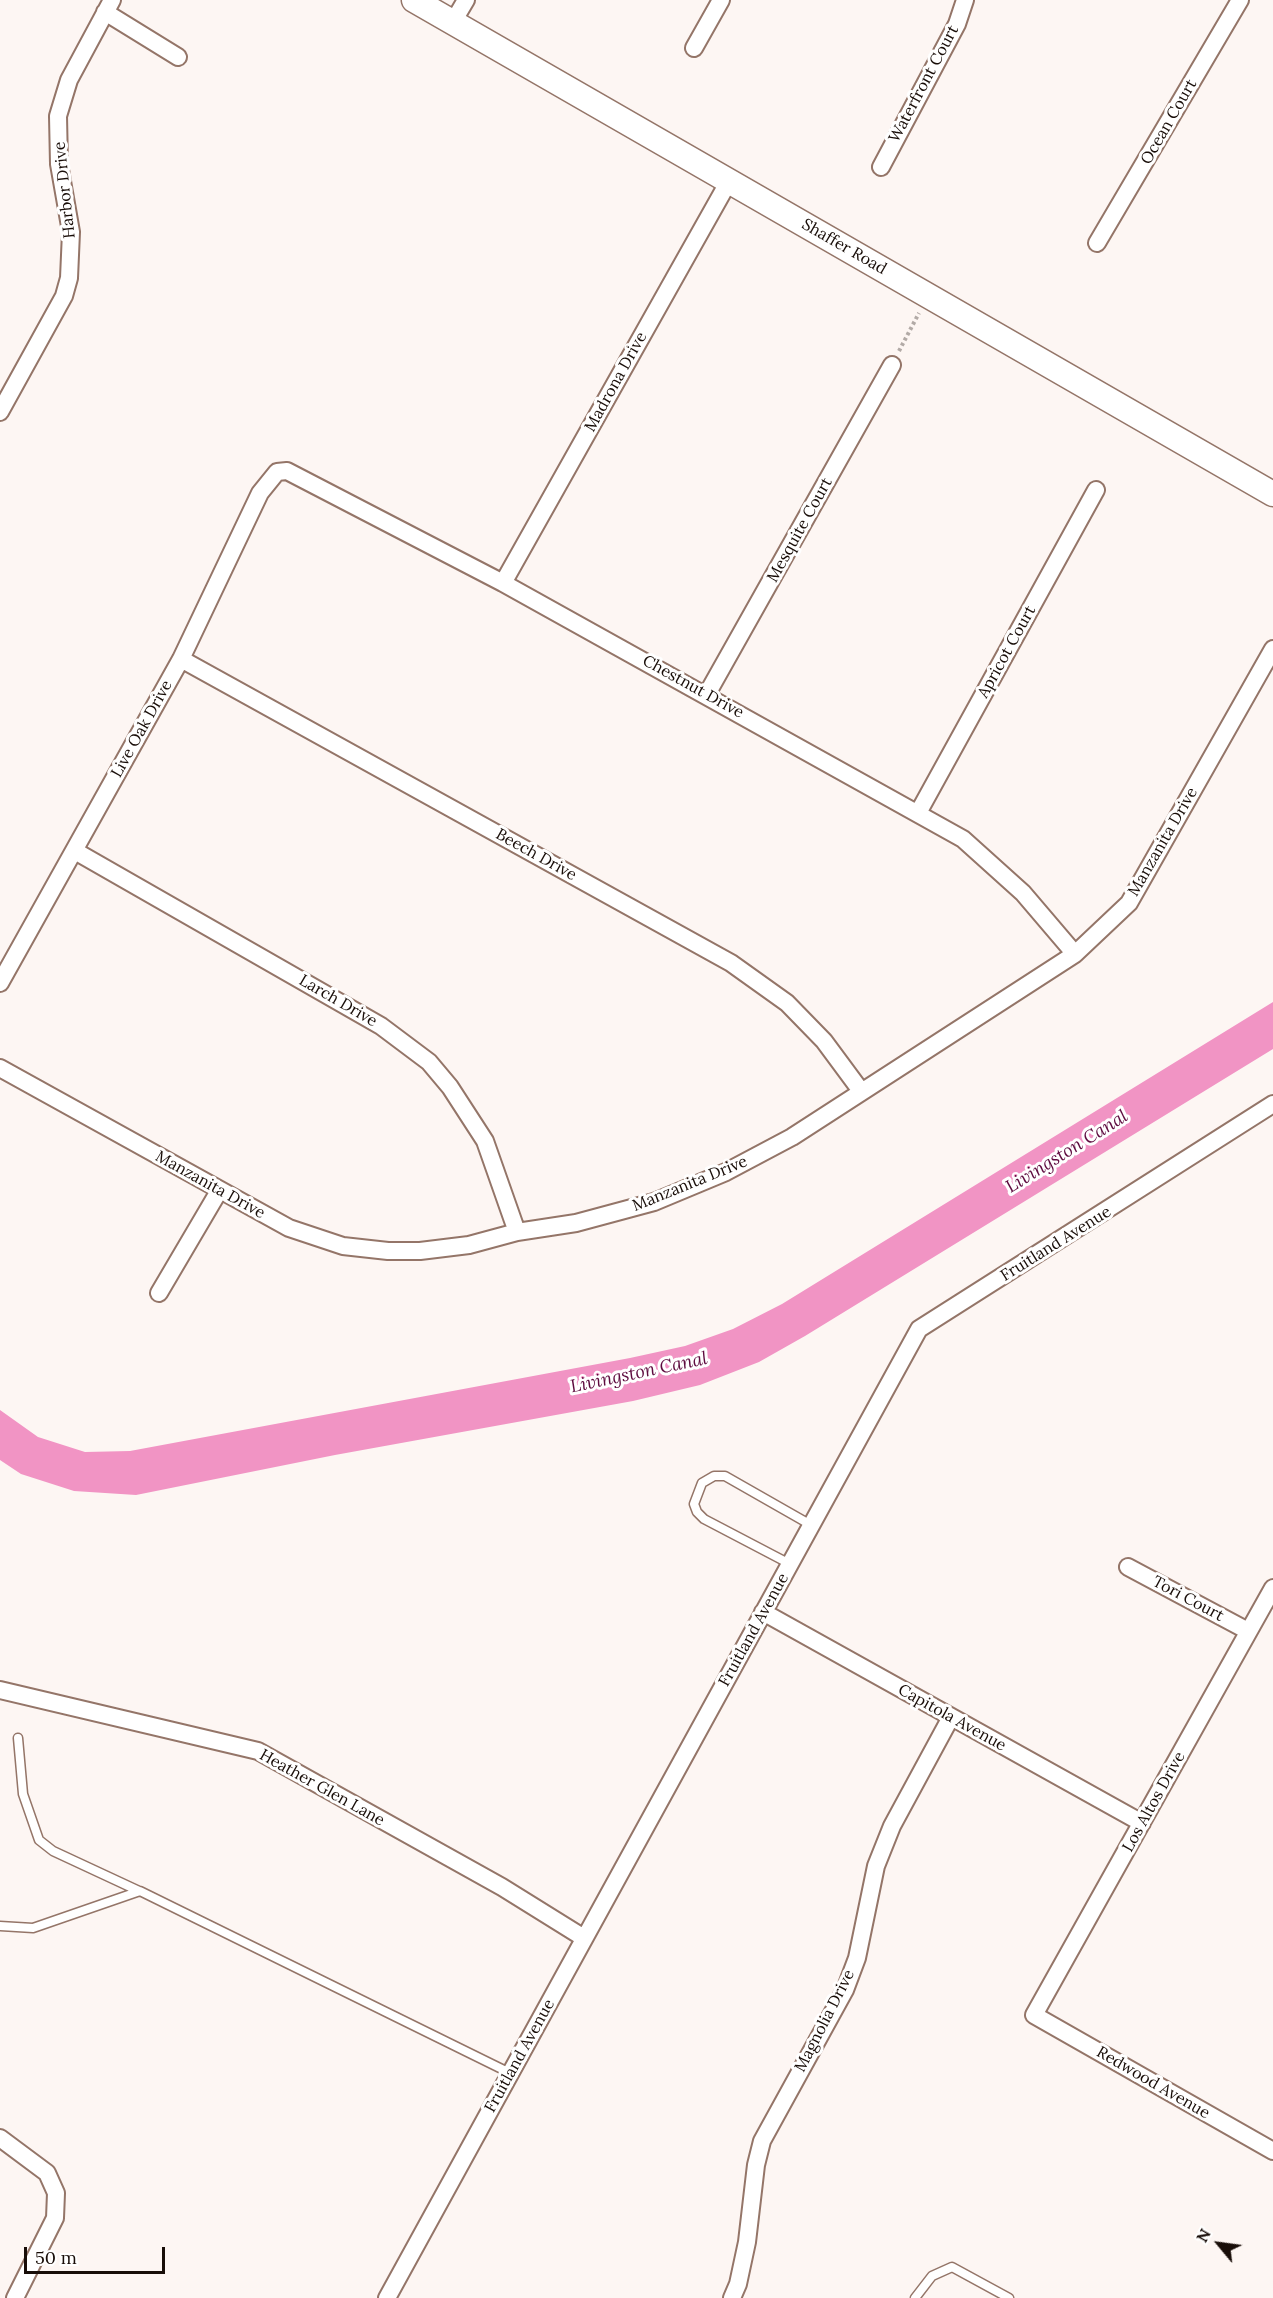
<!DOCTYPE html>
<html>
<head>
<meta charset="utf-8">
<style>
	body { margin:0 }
	#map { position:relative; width:1273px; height:2298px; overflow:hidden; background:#fdf6f3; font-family:Lora,serif }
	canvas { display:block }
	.north { position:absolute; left:1189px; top:2214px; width:60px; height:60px; -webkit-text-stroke:4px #fff; paint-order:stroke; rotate:299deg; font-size:16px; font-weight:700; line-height:24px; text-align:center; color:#180d08 }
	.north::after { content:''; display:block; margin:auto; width:21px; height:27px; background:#180d08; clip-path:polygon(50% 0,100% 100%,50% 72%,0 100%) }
	.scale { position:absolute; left:24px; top:2247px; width:141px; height:27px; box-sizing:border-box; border:3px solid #180d08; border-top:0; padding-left:8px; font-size:18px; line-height:21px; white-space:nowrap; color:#180d08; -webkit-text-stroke:4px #fff; paint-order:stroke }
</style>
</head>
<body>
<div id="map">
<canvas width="1273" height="2298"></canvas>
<div class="north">N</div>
<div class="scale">50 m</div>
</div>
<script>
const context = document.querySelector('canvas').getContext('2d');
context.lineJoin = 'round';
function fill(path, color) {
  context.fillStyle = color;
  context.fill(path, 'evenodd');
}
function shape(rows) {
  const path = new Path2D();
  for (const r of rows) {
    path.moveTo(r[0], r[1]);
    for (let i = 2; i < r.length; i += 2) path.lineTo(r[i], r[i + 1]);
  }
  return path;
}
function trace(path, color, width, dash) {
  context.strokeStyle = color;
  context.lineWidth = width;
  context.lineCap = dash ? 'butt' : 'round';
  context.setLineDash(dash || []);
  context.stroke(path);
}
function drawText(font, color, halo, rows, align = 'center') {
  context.font = font + ' Lora,serif';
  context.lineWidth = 6;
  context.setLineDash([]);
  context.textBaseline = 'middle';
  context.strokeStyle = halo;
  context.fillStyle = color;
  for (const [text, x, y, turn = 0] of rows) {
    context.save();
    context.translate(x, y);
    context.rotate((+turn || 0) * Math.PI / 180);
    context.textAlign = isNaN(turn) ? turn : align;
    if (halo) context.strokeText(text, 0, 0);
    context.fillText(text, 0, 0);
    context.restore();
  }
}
const water = shape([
	[1273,1002,1273,1049,805,1336,759,1362,700,1385,633,1401,335,1455,136,1495,74,1491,21,1474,0,1460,0,1410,38,1437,85,1452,130,1451,630,1358,685,1346,733,1329,782,1304]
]);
const path = shape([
	[899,351,919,313]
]);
const service = shape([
	[790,1564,704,1519,697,1512,694,1504,702,1483,714,1476,725,1476,811,1525],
	[18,1738,23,1794,39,1840,53,1851,139,1891],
	[0,1926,33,1928,140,1891,510,2073],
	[915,2298,932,2276,952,2267,1009,2298]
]);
const minor = shape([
	[105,12,178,57],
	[453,22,466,0],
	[694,48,721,0],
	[881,167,957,24,965,0],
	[1097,243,1240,0],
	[0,412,64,296,69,278,71,232,59,164,58,116,69,80,112,0],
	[503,583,729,181],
	[181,659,731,963,787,1003,824,1041,861,1091],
	[707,694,892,365],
	[918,813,1096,490],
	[75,851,381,1026,429,1062,450,1087,485,1141,517,1232],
	[0,983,181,659,260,493,277,472,287,471,503,583,963,839,1023,893,1075,954],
	[0,1068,289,1228,343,1246,388,1251,420,1251,469,1245,517,1232,576,1223,654,1202,726,1172,792,1137,1075,954,1129,903,1273,649],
	[159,1293,219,1191],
	[1128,1567,1248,1631],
	[1273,1588,1034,2015,1273,2151],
	[763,1612,1142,1823],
	[0,1690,258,1751,502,1887,584,1938],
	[0,2138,47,2173,56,2193,55,2218,15,2298],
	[387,2298,919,1329,1273,1104],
	[732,2298,738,2284,747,2242,756,2165,762,2141,845,1990,857,1958,876,1866,892,1826,951,1717]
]);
const secondary = shape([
	[414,0,1273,494]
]);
const streetNames = [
	["Waterfront Court",924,84,-62],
	["Ocean Court",1169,122,-60],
	["Harbor Drive",65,190,-96],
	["Shaffer Road",844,247,30],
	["Madrona Drive",616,382,-61],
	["Mesquite Court",800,530,-61],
	["Apricot Court",1007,652,-61],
	["Chestnut Drive",693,687,29],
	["Live Oak Drive",142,729,-61],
	["Manzanita Drive",1163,842,-60],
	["Beech Drive",536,855,29],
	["Larch Drive",338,1001,30],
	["Manzanita Drive",690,1184,-22],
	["Manzanita Drive",210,1185,29],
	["Fruitland Avenue",1056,1244,-32],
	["Tori Court",1188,1599,28],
	["Fruitland Avenue",754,1630,-61],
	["Capitola Avenue",952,1718,29],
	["Heather Glen Lane",322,1788,29],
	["Los Altos Drive",1154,1802,-61],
	["Magnolia Drive",825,2021,-63],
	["Fruitland Avenue",520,2056,-61],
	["Redwood Avenue",1153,2083,30]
];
const waterNames = [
	["Livingston Canal",1067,1152,-32],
	["Livingston Canal",639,1373,-12]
];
fill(water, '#f194c4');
trace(service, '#947568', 11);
trace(minor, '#947568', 20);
trace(secondary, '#947568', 27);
trace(path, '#b2aaa6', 4, [3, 3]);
trace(service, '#fff', 8);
trace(minor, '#fff', 16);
trace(secondary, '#fff', 24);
drawText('16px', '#180d08', '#fff', streetNames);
drawText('italic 18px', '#5e0b3f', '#fff', waterNames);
</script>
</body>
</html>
